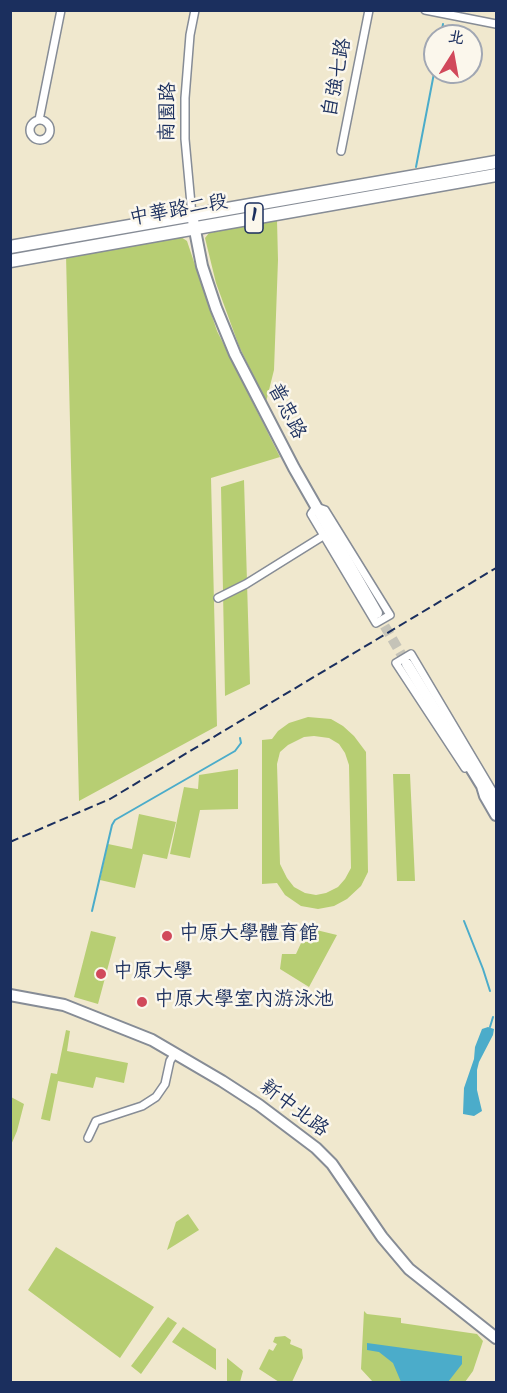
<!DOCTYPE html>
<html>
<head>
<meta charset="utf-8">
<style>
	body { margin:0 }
	#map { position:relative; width:507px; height:1393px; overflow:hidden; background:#f0e8ce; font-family:Kalam,"LXGW WenKai TC",sans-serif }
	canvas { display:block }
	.frame { position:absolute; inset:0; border:12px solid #1b2f5e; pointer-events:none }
	.north { position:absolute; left:423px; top:24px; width:60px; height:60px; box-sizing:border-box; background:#fbf7ec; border:2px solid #a1a7b3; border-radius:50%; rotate:11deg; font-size:16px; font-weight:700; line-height:24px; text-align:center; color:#1b2f5e }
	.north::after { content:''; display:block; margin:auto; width:21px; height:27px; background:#d1495b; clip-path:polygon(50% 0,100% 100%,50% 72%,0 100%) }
</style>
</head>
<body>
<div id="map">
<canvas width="507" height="1393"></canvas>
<div class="frame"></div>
<div class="north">北</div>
</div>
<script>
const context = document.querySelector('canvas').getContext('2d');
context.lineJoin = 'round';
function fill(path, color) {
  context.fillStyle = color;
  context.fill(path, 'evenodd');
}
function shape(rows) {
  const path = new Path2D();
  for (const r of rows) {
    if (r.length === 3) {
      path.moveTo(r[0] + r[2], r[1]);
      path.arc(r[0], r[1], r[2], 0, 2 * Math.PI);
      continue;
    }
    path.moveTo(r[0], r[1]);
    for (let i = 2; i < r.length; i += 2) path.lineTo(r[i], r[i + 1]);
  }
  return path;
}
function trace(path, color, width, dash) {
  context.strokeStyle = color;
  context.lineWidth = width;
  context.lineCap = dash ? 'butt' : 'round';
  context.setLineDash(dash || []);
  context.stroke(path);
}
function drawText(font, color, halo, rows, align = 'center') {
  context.font = font + ' Kalam,"LXGW WenKai TC",sans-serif';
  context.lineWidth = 5;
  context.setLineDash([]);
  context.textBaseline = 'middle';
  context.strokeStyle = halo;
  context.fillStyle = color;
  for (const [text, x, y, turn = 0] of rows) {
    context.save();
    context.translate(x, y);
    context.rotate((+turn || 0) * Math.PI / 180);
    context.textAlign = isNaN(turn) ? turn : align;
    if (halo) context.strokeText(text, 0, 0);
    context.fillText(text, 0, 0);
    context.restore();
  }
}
const green = shape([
	[277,220,278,260,274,370,266,402,239,346,216,283,205,238,209,233],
	[181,237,187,241,217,331,280,457,211,478,217,726,79,801,66,255],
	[244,480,250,684,225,696,221,487],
	[308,717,331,719,343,726,354,736,366,752,368,872,361,886,347,899,334,906,318,909,301,906,285,895,277,883,262,884,262,740,272,739,278,731,289,723],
	[314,736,329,738,339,744,345,753,349,765,351,868,345,879,338,887,326,893,316,895,305,893,294,887,287,878,280,864,277,764,280,752,288,745,304,737],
	[238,769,238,809,200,810,190,858,170,854,184,787,198,789,199,775],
	[393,774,410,774,415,881,397,881],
	[139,814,176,822,167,859,143,854,135,888,100,880,108,844,132,849],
	[308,928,337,935,309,987,280,969,282,954,296,954],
	[91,931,116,937,98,1004,74,997],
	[66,1030,70,1031,67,1051,128,1063,124,1083,96,1077,93,1088,58,1081,50,1121,41,1119,51,1073,57,1074],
	[11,1097,24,1104,17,1131,11,1145],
	[188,1214,199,1230,167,1250,176,1222],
	[56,1247,154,1307,120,1358,28,1290],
	[364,1311,367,1314,401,1318,401,1323,477,1334,483,1341,473,1371,465,1382,373,1382,361,1369],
	[168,1317,177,1323,141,1374,131,1366],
	[183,1327,216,1349,216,1370,172,1342],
	[285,1336,291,1340,290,1344,302,1349,303,1358,292,1382,279,1382,259,1369,269,1349,273,1351,277,1344,273,1342,275,1337],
	[227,1358,243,1371,240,1382,227,1382]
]);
const water = shape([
	[488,1027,494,1029,493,1035,479,1062,477,1070,477,1090,482,1111,474,1116,463,1114,464,1088,474,1059,475,1047,482,1029],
	[367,1343,462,1356,462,1364,448,1382,401,1382,393,1363,379,1352,367,1350]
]);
const stream = shape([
	[441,36,443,24],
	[416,167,435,68],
	[92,911,112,825,115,820,235,751,241,743,240,738],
	[464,921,483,969,490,991],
	[490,1027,493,1017]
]);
const secondaryTunnel = shape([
	[377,613,407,664]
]);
const street = shape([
	[425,10,496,24],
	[39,120,61,10],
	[40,130,10],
	[341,151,369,10],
	[192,215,185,139,185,98,190,35,195,10],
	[316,507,325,510,390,615,376,623,311,514,316,507],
	[218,598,246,584,323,536],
	[465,768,396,663,411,654,493,792],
	[88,1138,96,1121,142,1106,156,1097,165,1084,170,1061,175,1053]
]);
const secondary = shape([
	[192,215,202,266,216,308,235,354,294,468,377,613],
	[407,664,482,786,485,796,496,815],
	[482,786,496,799],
	[10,995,64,1005,152,1040,222,1081,259,1105,316,1148,332,1164,382,1237,409,1269,496,1338]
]);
const primary = shape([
	[10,247,496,162],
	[10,261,496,175]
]);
const rail = shape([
	[10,842,110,799,496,568]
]);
const markers = [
	[167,936,6,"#d1495b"],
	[101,974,6,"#d1495b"],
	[142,1002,6,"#d1495b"]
];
const shields = [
	[254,218,18]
];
const shieldNames = [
	["1",254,218]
];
const streetNames = [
	["自強七路",339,78,-79],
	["南園路",170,112,-89],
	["中華路二段",179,212,-10],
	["普忠路",285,412,63],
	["新中北路",293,1110,37]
];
const poiNames = [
	["中原大學體育館",179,936],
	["中原大學",113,974],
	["中原大學室內游泳池",154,1002]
];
fill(green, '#b7ce73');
fill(water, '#4bacca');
trace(stream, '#4bacca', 2);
trace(secondaryTunnel, '#c5c3b8', 10, [10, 5]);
trace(street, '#868c96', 10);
trace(secondary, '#868c96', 14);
trace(primary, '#868c96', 15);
trace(street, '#fff', 7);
trace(secondary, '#fff', 10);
trace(primary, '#fff', 12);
trace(rail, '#1b2f5e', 2, [9, 4.5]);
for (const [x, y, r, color] of markers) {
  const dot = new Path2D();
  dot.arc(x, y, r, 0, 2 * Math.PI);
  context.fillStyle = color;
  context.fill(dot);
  trace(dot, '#fbf7ec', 2);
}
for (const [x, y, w] of shields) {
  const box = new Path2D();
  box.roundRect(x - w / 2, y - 15, w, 30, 4.5);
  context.fillStyle = '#fbf7ec';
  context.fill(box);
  trace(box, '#1b2f5e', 1.5);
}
drawText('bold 18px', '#1b2f5e', null, shieldNames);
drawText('20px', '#1b2f5e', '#fbf7ec', streetNames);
drawText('20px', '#1b2f5e', '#fbf7ec', poiNames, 'left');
</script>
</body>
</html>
